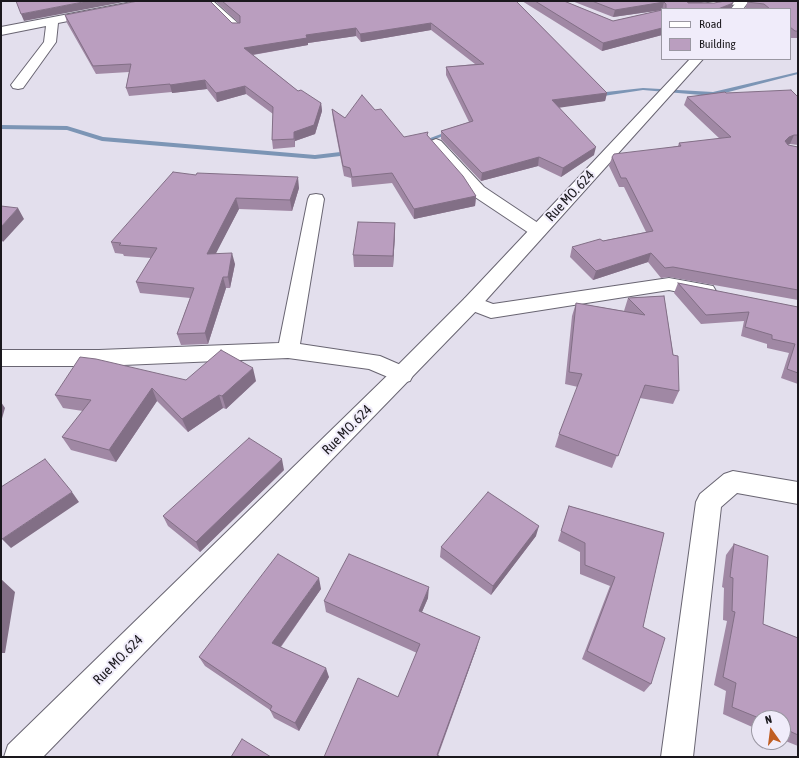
<!DOCTYPE html>
<html>
<head>
<meta charset="utf-8">
<style>
	body { margin:0 }
	#map { position:relative; width:799px; height:758px; overflow:hidden; background:#e3dfed; font-family:"Asap Condensed",sans-serif }
	canvas { display:block }
	.frame { position:absolute; inset:0; border:2px solid #1a181d; pointer-events:none }
	.legend { position:absolute; left:661px; top:8px; width:130px; height:52px; box-sizing:border-box; background:#f0ecfa; border:1px solid #9a97a2; margin:0; padding:5px 7px; list-style:none; font-size:12px; color:#1a181d }
	.legend li { display:flex; align-items:center; gap:8px; height:20px }
	.legend b { width:20px; border:1px solid #9a97a2 }
	.north { position:absolute; left:751px; top:710px; width:40px; height:40px; box-sizing:border-box; background:#f0ecfa; border:1px solid #9a97a2; border-radius:50%; rotate:346deg; font-size:11px; font-weight:700; line-height:16px; text-align:center; color:#1a181d }
	.north::after { content:''; display:block; margin:auto; width:14px; height:18px; background:#c05e23; clip-path:polygon(50% 0,100% 100%,50% 72%,0 100%) }
</style>
</head>
<body>
<div id="map">
<canvas width="799" height="758"></canvas>
<div class="frame"></div>
<ul class="legend">
<li><b style="height:5px;background:#fff"></b>Road</li>
<li><b style="height:11px;background:#ba9ebf"></b>Building</li>
</ul>
<div class="north">N</div>
</div>
<script>
const context = document.querySelector('canvas').getContext('2d');
context.lineJoin = 'round';
function shape(rows) {
  const path = new Path2D();
  for (const r of rows) {
    path.moveTo(r[0], r[1]);
    for (let i = 2; i < r.length; i += 2) path.lineTo(r[i], r[i + 1]);
  }
  return path;
}
function fill(path, color) {
  context.fillStyle = color;
  context.fill(path, 'evenodd');
}
function trace(path, color, width, dash) {
  context.strokeStyle = color;
  context.lineWidth = width;
  context.lineCap = dash ? 'butt' : 'round';
  context.setLineDash(dash || []);
  context.stroke(path);
}
function drawText(font, color, halo, rows, align = 'center') {
  context.font = font + ' "Asap Condensed",sans-serif';
  context.lineWidth = 4;
  context.setLineDash([]);
  context.textBaseline = 'middle';
  context.strokeStyle = halo;
  context.fillStyle = color;
  for (const [text, x, y, turn = 0] of rows) {
    context.save();
    context.translate(x, y);
    context.rotate((+turn || 0) * Math.PI / 180);
    context.textAlign = isNaN(turn) ? turn : align;
    if (halo) context.strokeText(text, 0, 0);
    context.fillText(text, 0, 0);
    context.restore();
  }
}
const stream = shape([
	[798,72,798,74,713,96,643,90,597,97,594,95,597,93,643,88,713,92,798,72],
	[1,125,67,126,103,137,315,155,349,151,352,153,349,155,315,159,102,141,67,130,1,129,1,125],
	[449,131,454,132,422,144,417,143,449,131]
]);
const service = shape([
	[206,1,213,1,240,25,240,29,234,29,206,1]
]);
const minor = shape([
	[137,1,160,1,154,4,58,23,56,42,23,88,18,89,13,88,11,85,44,42,46,26,1,35,1,27,137,1],
	[718,1,744,1,742,3,712,9,686,9,688,7,718,1],
	[436,139,441,141,484,187,544,227,547,231,544,235,538,236,532,235,472,195,428,144,431,141,436,139],
	[316,194,322,195,324,199,300,344,380,356,410,369,413,375,410,381,402,383,369,369,288,358,99,366,1,366,1,350,99,350,279,343,308,199,310,195,316,194],
	[669,278,713,286,716,291,713,296,706,298,669,290,491,318,465,308,462,303,465,298,472,296,493,304,669,278],
	[733,471,798,482,798,504,737,493,721,507,693,757,661,757,696,502,700,494,724,474,733,471]
]);
const tertiary = shape([
	[737,1,749,1,743,9,731,9,737,1],
	[690,59,703,59,479,308,43,757,4,757,8,745,394,369,465,298,690,59]
]);
const wall = shape([
	[215,1,516,1,607,93,605,101,559,107,594,155,561,177,538,166,481,181,441,139,441,131,469,122,446,75,446,67,475,64,431,30,361,42,356,36,308,43,308,45,253,55,298,91,321,103,322,111,315,134,295,141,295,147,273,149,272,140,273,114,246,94,217,102,207,89,172,93,172,92,129,96,126,88,129,72,96,74,67,23,65,15,239,23],
	[522,1,564,1,613,21,662,10,662,35,602,51],
	[572,1,710,1,700,3,718,9,662,9,662,10,613,17],
	[748,1,798,1,798,38,791,38,790,37,790,9,745,9],
	[726,93,798,97,798,145,790,144,787,145,788,145,798,147,798,300,669,277,661,278,648,262,593,280,570,257,572,247,646,232,624,187,619,187,609,166,612,157,678,146,679,143,720,139,684,105,687,97],
	[332,109,345,118,375,110,404,137,428,137,476,196,475,206,414,219,392,183,352,187,351,178,344,176,333,119],
	[196,175,299,188,292,211,239,209,215,254,235,264,230,288,226,288,208,344,181,345,177,334,190,298,140,293,136,282,151,258,124,256,123,254,115,253,111,242],
	[395,223,395,234,393,267,354,267,353,255],
	[678,283,798,307,798,384,781,378,789,353,767,348,767,344,741,336,744,321,701,324,674,293],
	[664,296,679,391,673,404,640,398,612,468,555,447,559,434,578,387,565,384,572,316,576,303,624,311,628,298],
	[186,380,256,381,226,409,223,408,188,432,157,401,116,462,71,450,62,437,83,411,63,408,55,395],
	[284,470,200,552,168,526,163,516],
	[569,506,664,533,643,627,651,684,644,692,582,659,610,586,580,574,580,552,558,541],
	[536,536,491,595,440,557,441,547],
	[734,544,763,624,798,638,798,746,783,740,783,718,759,718,759,730,723,714,726,691,714,685,727,621,723,620,724,588,722,587,726,555],
	[321,589,281,647,329,677,299,731,274,718,270,710,205,666,199,657],
	[428,598,422,612,477,647,438,756,324,757,398,697,417,653,326,612,324,601]
]);
const shadedWall = shape([
	[88,1,129,1,24,21,21,14],
	[687,1,710,1,688,6],
	[664,2,662,10,613,17,615,10],
	[733,3,731,9,718,9],
	[431,23,431,30,361,42,360,34],
	[356,28,356,36,308,43,308,45,245,56,244,48,306,35],
	[662,28,662,35,602,51,603,43],
	[205,80,207,89,172,93,170,85],
	[245,86,246,94,217,102,216,93],
	[607,93,605,101,551,109,552,100],
	[321,103,322,111,315,134,295,141,295,147,294,132],
	[794,135,790,144,784,146,785,141,789,137],
	[596,147,594,155,561,177,563,168],
	[539,157,538,166,481,181,482,173],
	[298,177,299,188,292,211,290,200],
	[476,196,475,206,414,219,414,209],
	[236,198,239,209,210,265,207,254],
	[18,208,24,219,3,242,1,239,1,227],
	[395,223,395,234,393,267,393,256],
	[232,253,235,264,230,288,228,277],
	[651,253,648,262,593,280,596,271],
	[223,277,226,288,208,344,205,333],
	[253,368,256,381,226,409,222,396],
	[152,388,157,401,116,462,109,450],
	[219,395,223,408,188,432,182,419],
	[1,402,5,408,1,422],
	[282,459,284,470,200,552,196,542],
	[72,492,79,502,11,548,2,539],
	[539,526,536,536,491,595,493,586],
	[319,578,321,589,276,653,272,643],
	[1,579,15,592,5,653,1,653],
	[429,587,428,598,418,621,419,611],
	[480,637,477,647,437,757,437,755],
	[326,668,329,677,299,731,295,723]
]);
const building = shape([
	[16,1,88,1,21,14,16,1],
	[138,1,210,1,232,23,240,23,240,16,222,1,516,1,607,93,552,100,596,147,563,168,539,157,482,173,441,131,473,121,446,67,484,64,431,23,360,34,356,28,306,35,307,38,244,48,298,91,301,90,321,103,314,125,294,132,294,139,272,140,273,107,245,86,216,93,205,80,170,85,170,84,126,88,131,64,93,66,65,15,138,1],
	[535,1,564,1,613,21,662,10,662,28,603,43,535,1],
	[592,1,687,1,688,3,714,3,725,1,733,1,733,3,718,9,666,9,666,4,664,2,615,10,592,1],
	[748,1,798,1,798,31,795,31,790,27,790,9,770,9,764,4,747,2,748,1],
	[791,90,798,97,798,135,794,135,789,137,785,141,788,145,798,147,798,290,673,267,665,268,651,253,596,271,572,247,600,239,603,241,653,231,626,178,621,178,612,157,614,154,681,146,679,143,731,137,687,97,725,92,726,93,791,90],
	[362,95,375,110,381,109,404,137,428,132,427,135,463,176,476,196,414,209,392,173,352,177,350,168,343,166,332,109,345,118,362,95],
	[173,172,196,175,197,173,298,177,290,200,236,198,207,254,232,253,228,277,223,277,205,333,177,334,194,288,136,282,157,248,119,245,121,243,111,242,173,172],
	[1,206,18,208,1,227,1,206],
	[358,222,395,223,393,256,353,255,358,222],
	[678,283,798,307,798,373,787,369,795,344,772,339,772,335,745,327,749,312,706,315,678,283],
	[664,296,673,355,678,356,679,391,645,385,618,456,559,434,582,374,569,372,576,303,645,315,628,298,664,296],
	[221,350,253,368,222,396,219,395,182,419,152,388,109,450,62,437,91,400,55,395,80,357,96,359,186,380,221,350],
	[249,438,282,459,196,542,163,516,249,438],
	[45,459,72,492,2,539,1,537,1,487,45,459],
	[488,492,539,526,493,586,441,547,488,492],
	[569,506,664,533,643,627,665,638,651,684,587,651,615,577,585,565,585,543,561,531,569,506],
	[734,544,768,556,763,624,798,638,798,735,783,728,783,718,759,718,732,707,736,683,723,677,735,612,732,611,733,578,730,577,734,544],
	[278,554,319,578,272,643,326,668,295,723,270,710,272,706,199,657,278,554],
	[349,554,429,587,419,611,480,637,437,755,441,757,324,757,358,678,398,697,420,644,324,601,349,554],
	[242,739,271,757,231,757,242,739]
]);
const streetNames = [
	["Rue MO. 624",570,196,-47],
	["Rue MO. 624",347,430,-45],
	["Rue MO. 624",118,660,-45]
];
fill(stream, '#7c95b5');
trace(service, '#696572', 2);
trace(minor, '#696572', 2);
trace(tertiary, '#696572', 2);
fill(service, '#fff');
fill(minor, '#fff');
fill(tertiary, '#fff');
fill(wall, '#a088a4');
fill(shadedWall, '#826f86');
fill(building, '#ba9ebf');
trace(building, '#826f86', 1);
drawText('14px', '#1a181d', '#f0ecfa', streetNames);
</script>
</body>
</html>
